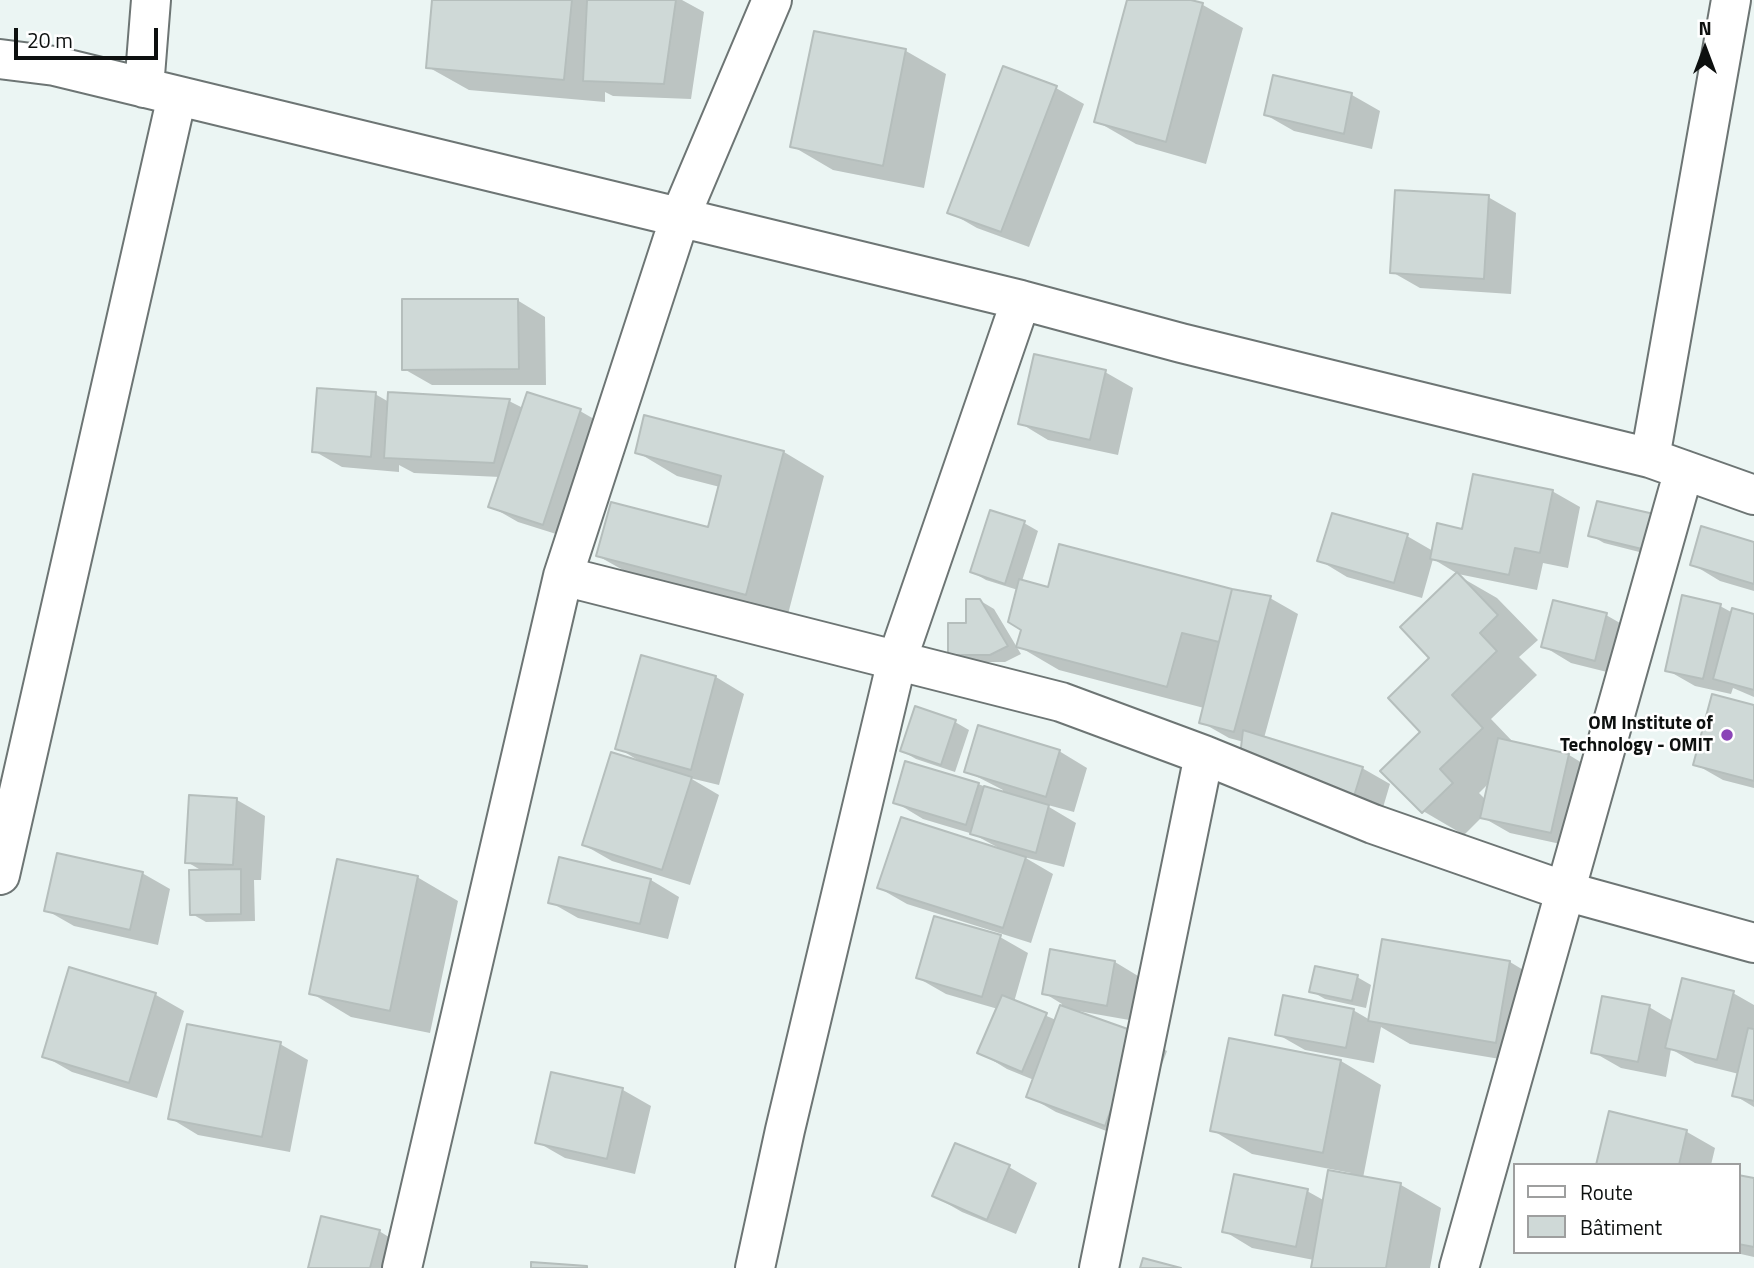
<!DOCTYPE html>
<html>
<head>
<meta charset="utf-8">
<style>
	body { margin:0 }
	#map { position:relative; width:1754px; height:1268px; overflow:hidden; background:#ebf5f3; font-family:"Titillium Web",sans-serif }
	canvas { display:block }
	.legend { position:absolute; left:1513px; top:1163px; width:228px; height:91px; box-sizing:border-box; background:#fff; border:2px solid #9e9f9f; margin:0; padding:9px 12px; list-style:none; font-size:21px; color:#0d100f }
	.legend li { display:flex; align-items:center; gap:14px; height:35px }
	.legend b { width:35px; border:2px solid #9e9f9f }
	.north { position:absolute; left:1670px; top:14px; width:70px; height:70px; -webkit-text-stroke:5px #fff; paint-order:stroke; rotate:0deg; font-size:19px; font-weight:700; line-height:28px; text-align:center; color:#0d100f }
	.north::after { content:''; display:block; margin:auto; width:24px; height:32px; background:#0d100f; clip-path:polygon(50% 0,100% 100%,50% 72%,0 100%) }
	.scale { position:absolute; left:14px; top:28px; width:144px; height:32px; box-sizing:border-box; border:4px solid #0d100f; border-top:0; padding-left:9px; font-size:21px; line-height:24px; white-space:nowrap; color:#0d100f; -webkit-text-stroke:5px #fff; paint-order:stroke }
</style>
</head>
<body>
<div id="map">
<canvas width="1754" height="1268"></canvas>
<ul class="legend">
<li><b style="height:9px;background:#fff"></b>Route</li>
<li><b style="height:19px;background:#cfd9d7"></b>Bâtiment</li>
</ul>
<div class="north">N</div>
<div class="scale">20 m</div>
</div>
<script>
const context = document.querySelector('canvas').getContext('2d');
context.lineJoin = 'round';
function fill(path, color) {
  context.fillStyle = color;
  context.fill(path, 'evenodd');
}
function shape(rows) {
  const path = new Path2D();
  for (const r of rows) {
    path.moveTo(r[0], r[1]);
    for (let i = 2; i < r.length; i += 2) path.lineTo(r[i], r[i + 1]);
  }
  return path;
}
function trace(path, color, width, dash) {
  context.strokeStyle = color;
  context.lineWidth = width;
  context.lineCap = dash ? 'butt' : 'round';
  context.setLineDash(dash || []);
  context.stroke(path);
}
function drawText(font, color, halo, rows, align = 'center') {
  context.font = font + ' "Titillium Web",sans-serif';
  context.lineWidth = 5;
  context.setLineDash([]);
  context.textBaseline = 'middle';
  context.strokeStyle = halo;
  context.fillStyle = color;
  for (const [text, x, y, turn = 0] of rows) {
    context.save();
    context.translate(x, y);
    context.rotate((+turn || 0) * Math.PI / 180);
    context.textAlign = isNaN(turn) ? turn : align;
    if (halo) context.strokeText(text, 0, 0);
    context.fillText(text, 0, 0);
    context.restore();
  }
}
const shadow = shape([
	[434,0,682,0,704,12,691,99,613,96,605,92,605,102,469,90,428,67],
	[1129,0,1184,0,1203,5,1243,28,1206,164,1136,144,1096,121],
	[906,51,946,74,924,188,833,170,792,146],
	[1274,77,1352,95,1380,111,1372,149,1294,131,1266,115],
	[1056,88,1084,104,1029,247,977,228,949,212],
	[1488,197,1516,213,1511,294,1420,288,1392,272],
	[517,300,545,317,546,385,432,385,404,369],
	[1105,372,1133,388,1118,455,1048,440,1020,423],
	[375,394,389,402,509,401,523,408,580,411,608,427,572,539,518,522,490,506,500,477,414,473,399,465,399,472,342,467,314,451],
	[646,417,784,452,824,476,787,618,639,579,598,556,709,529,720,487,677,476,637,452],
	[1552,491,1580,507,1568,568,1543,563,1537,590,1458,574,1433,559,1422,598,1347,577,1319,560,1407,536,1433,551,1464,531],
	[1653,516,1659,557,1604,543,1590,535],
	[1024,523,1038,531,1022,581,1049,589,1232,591,1270,598,1298,614,1264,738,1362,768,1390,784,1379,821,1244,742,1229,738,1201,722,1204,708,1059,670,1018,646,1023,629,1018,590,986,580,972,572],
	[1754,544,1754,591,1720,581,1692,564],
	[1457,575,1497,598,1538,640,1519,657,1537,675,1491,719,1514,743,1569,755,1597,772,1579,848,1510,833,1482,817,1464,835,1423,811,1423,732,1432,658],
	[1489,783,1486,800,1479,793],
	[979,600,994,609,1021,654,1005,662,964,662,950,654],
	[1720,606,1733,613,1754,616,1754,697,1733,688,1731,694,1695,686,1667,670],
	[1606,615,1634,631,1623,676,1571,663,1543,646],
	[642,657,716,677,744,694,719,785,690,778,719,795,690,885,612,861,584,845,641,762,618,748],
	[1754,707,1754,788,1723,780,1695,764],
	[955,722,969,730,955,772,916,759,902,751],
	[1059,751,1087,768,1074,812,1044,804,1076,823,1064,867,1024,857,1053,874,1031,943,907,904,879,888,997,847,973,834,923,819,895,802,978,784,1002,793,1003,790,966,771],
	[237,800,265,816,261,880,254,880,255,921,206,922,192,914,204,872,187,862],
	[560,859,651,880,679,897,668,939,578,918,550,902],
	[142,873,170,889,158,945,74,926,46,910],
	[417,877,458,901,430,1033,351,1017,311,993],
	[1000,937,1028,953,1014,1002,1056,1020,1062,1004,1044,993,1115,962,1143,979,1135,1021,1078,1011,1077,1013,1139,1035,1167,1051,1133,1141,1056,1112,1028,1096,1034,1080,1007,1069,979,1052,998,1009,946,994,918,978],
	[1510,962,1550,986,1536,1065,1410,1044,1381,1027,1374,1063,1305,1050,1277,1034,1353,1010,1370,1020],
	[70,969,156,995,184,1011,157,1098,72,1072,44,1056],
	[1357,977,1371,985,1366,1008,1325,999,1311,991],
	[1733,993,1754,1005,1754,1107,1734,1095,1739,1074,1695,1063,1671,1049,1666,1077,1621,1068,1593,1052,1649,1007,1673,1021],
	[280,1044,308,1060,290,1152,198,1135,170,1118],
	[1341,1061,1381,1085,1363,1178,1401,1185,1441,1208,1430,1268,1313,1268,1314,1260,1252,1248,1224,1231,1307,1191,1325,1201,1351,1176,1351,1173,1252,1154,1212,1130],
	[553,1074,623,1090,651,1106,635,1174,565,1158,537,1142],
	[1610,1113,1687,1132,1715,1148,1711,1165,1597,1165],
	[1009,1167,1037,1183,1016,1234,962,1212,934,1196],
	[1738,1177,1754,1180,1754,1257,1732,1252,1738,1252],
	[379,1231,407,1248,402,1268,310,1268]
]);
const building = shape([
	[432,0,572,0,564,80,426,68,432,0],
	[587,0,676,0,664,84,583,81,587,0],
	[1127,0,1191,0,1203,3,1166,142,1094,122,1127,0],
	[814,31,906,49,883,166,790,147,814,31],
	[1003,66,1057,86,1001,232,947,213,1003,66],
	[1273,75,1352,93,1344,134,1264,115,1273,75],
	[1395,190,1489,195,1484,279,1390,273,1395,190],
	[402,299,518,299,519,369,402,370,402,299],
	[1034,354,1106,370,1090,440,1018,424,1034,354],
	[317,388,376,392,371,457,312,452,317,388],
	[388,392,510,399,494,463,384,458,388,392],
	[527,392,581,409,543,525,488,507,527,392],
	[644,415,784,451,746,595,596,556,611,502,708,527,721,476,635,453,644,415],
	[1473,474,1553,490,1540,553,1515,548,1509,575,1430,559,1437,523,1462,529,1473,474],
	[1597,501,1654,514,1646,550,1588,536,1597,501],
	[990,510,1025,521,1005,584,970,572,990,510],
	[1332,513,1408,534,1394,583,1317,561,1332,513],
	[1701,526,1754,542,1754,584,1690,565,1701,526],
	[1059,544,1232,589,1219,642,1182,633,1167,687,1016,647,1021,630,1008,622,1019,579,1048,587,1059,544],
	[1457,572,1498,615,1480,633,1497,651,1452,695,1483,728,1440,769,1453,783,1422,813,1380,771,1420,732,1388,698,1429,658,1400,627,1457,572],
	[1232,589,1271,596,1234,732,1199,723,1232,589],
	[1682,595,1721,604,1703,679,1665,671,1682,595],
	[966,599,980,599,1008,646,990,655,948,655,948,623,966,623,966,599],
	[1553,600,1607,613,1595,661,1541,647,1553,600],
	[1732,608,1754,614,1754,690,1713,679,1732,608],
	[641,655,716,676,691,770,615,749,641,655],
	[1712,694,1754,705,1754,781,1693,765,1712,694],
	[915,706,956,720,941,765,900,751,915,706],
	[978,725,1060,750,1046,797,964,772,978,725],
	[1243,730,1363,767,1351,806,1239,765,1243,730],
	[1498,738,1569,754,1551,833,1480,818,1498,738],
	[611,752,692,777,662,870,582,845,611,752],
	[905,761,979,783,966,825,893,803,905,761],
	[984,786,1049,805,1036,853,970,834,984,786],
	[189,795,237,798,233,865,185,863,189,795],
	[901,817,1026,857,1003,928,877,888,901,817],
	[57,853,143,872,130,930,44,911,57,853],
	[559,857,651,879,640,924,548,903,559,857],
	[337,859,418,876,390,1011,309,994,337,859],
	[241,869,241,914,190,915,189,870,241,869],
	[934,916,1001,935,982,997,916,978,934,916],
	[1382,939,1510,961,1496,1043,1368,1021,1382,939],
	[1050,949,1115,961,1107,1006,1042,994,1050,949],
	[1315,966,1358,975,1352,1001,1309,992,1315,966],
	[69,967,156,993,129,1083,42,1057,69,967],
	[1682,978,1734,991,1717,1060,1665,1048,1682,978],
	[1002,995,1047,1013,1022,1072,977,1053,1002,995],
	[1283,995,1354,1009,1346,1048,1275,1035,1283,995],
	[1602,996,1650,1005,1638,1062,1591,1053,1602,996],
	[1060,1005,1139,1033,1105,1126,1026,1097,1060,1005],
	[187,1024,281,1042,262,1137,168,1119,187,1024],
	[1748,1028,1754,1029,1754,1101,1732,1096,1748,1028],
	[1229,1038,1341,1060,1323,1153,1210,1131,1229,1038],
	[551,1072,623,1088,607,1159,535,1143,551,1072],
	[1609,1111,1687,1130,1679,1165,1596,1165,1609,1111],
	[955,1143,1010,1165,987,1220,932,1196,955,1143],
	[1328,1170,1401,1183,1386,1268,1311,1268,1328,1170],
	[1234,1174,1308,1189,1296,1247,1222,1232,1234,1174],
	[1738,1175,1754,1178,1754,1247,1738,1244,1738,1175],
	[321,1216,380,1230,370,1268,308,1268,321,1216],
	[1143,1258,1181,1268,1140,1268,1143,1258],
	[531,1262,587,1266,587,1268,531,1268,531,1262]
]);
const street = shape([
	[0,59,55,66,1021,300,1181,343,1650,458,1754,495],
	[144,88,151,0],
	[1650,458,1731,0],
	[563,576,1061,702,1204,755,1373,824,1565,891,1754,943],
	[0,875,177,96],
	[402,1268,563,576,680,217,772,0],
	[755,1268,785,1130,897,660,1021,300],
	[1099,1268,1204,755],
	[1459,1268,1684,470]
]);
const markers = [
	[1727,735,7,"#8b44b7"]
];
const poiNames = [
	["OM Institute of",1713,724],
	["Technology - OMIT",1713,746]
];
fill(shadow, '#0003');
fill(building, '#cfd9d7');
trace(building, '#b5bebc', 2);
trace(street, '#6d7574', 42);
trace(street, '#fff', 38);
for (const [x, y, r, color] of markers) {
  const dot = new Path2D();
  dot.arc(x, y, r, 0, 2 * Math.PI);
  context.fillStyle = color;
  context.fill(dot);
  trace(dot, '#fff', 2.5);
}
drawText('bold 19px', '#0d100f', '#fff', poiNames, 'right');
</script>
</body>
</html>
